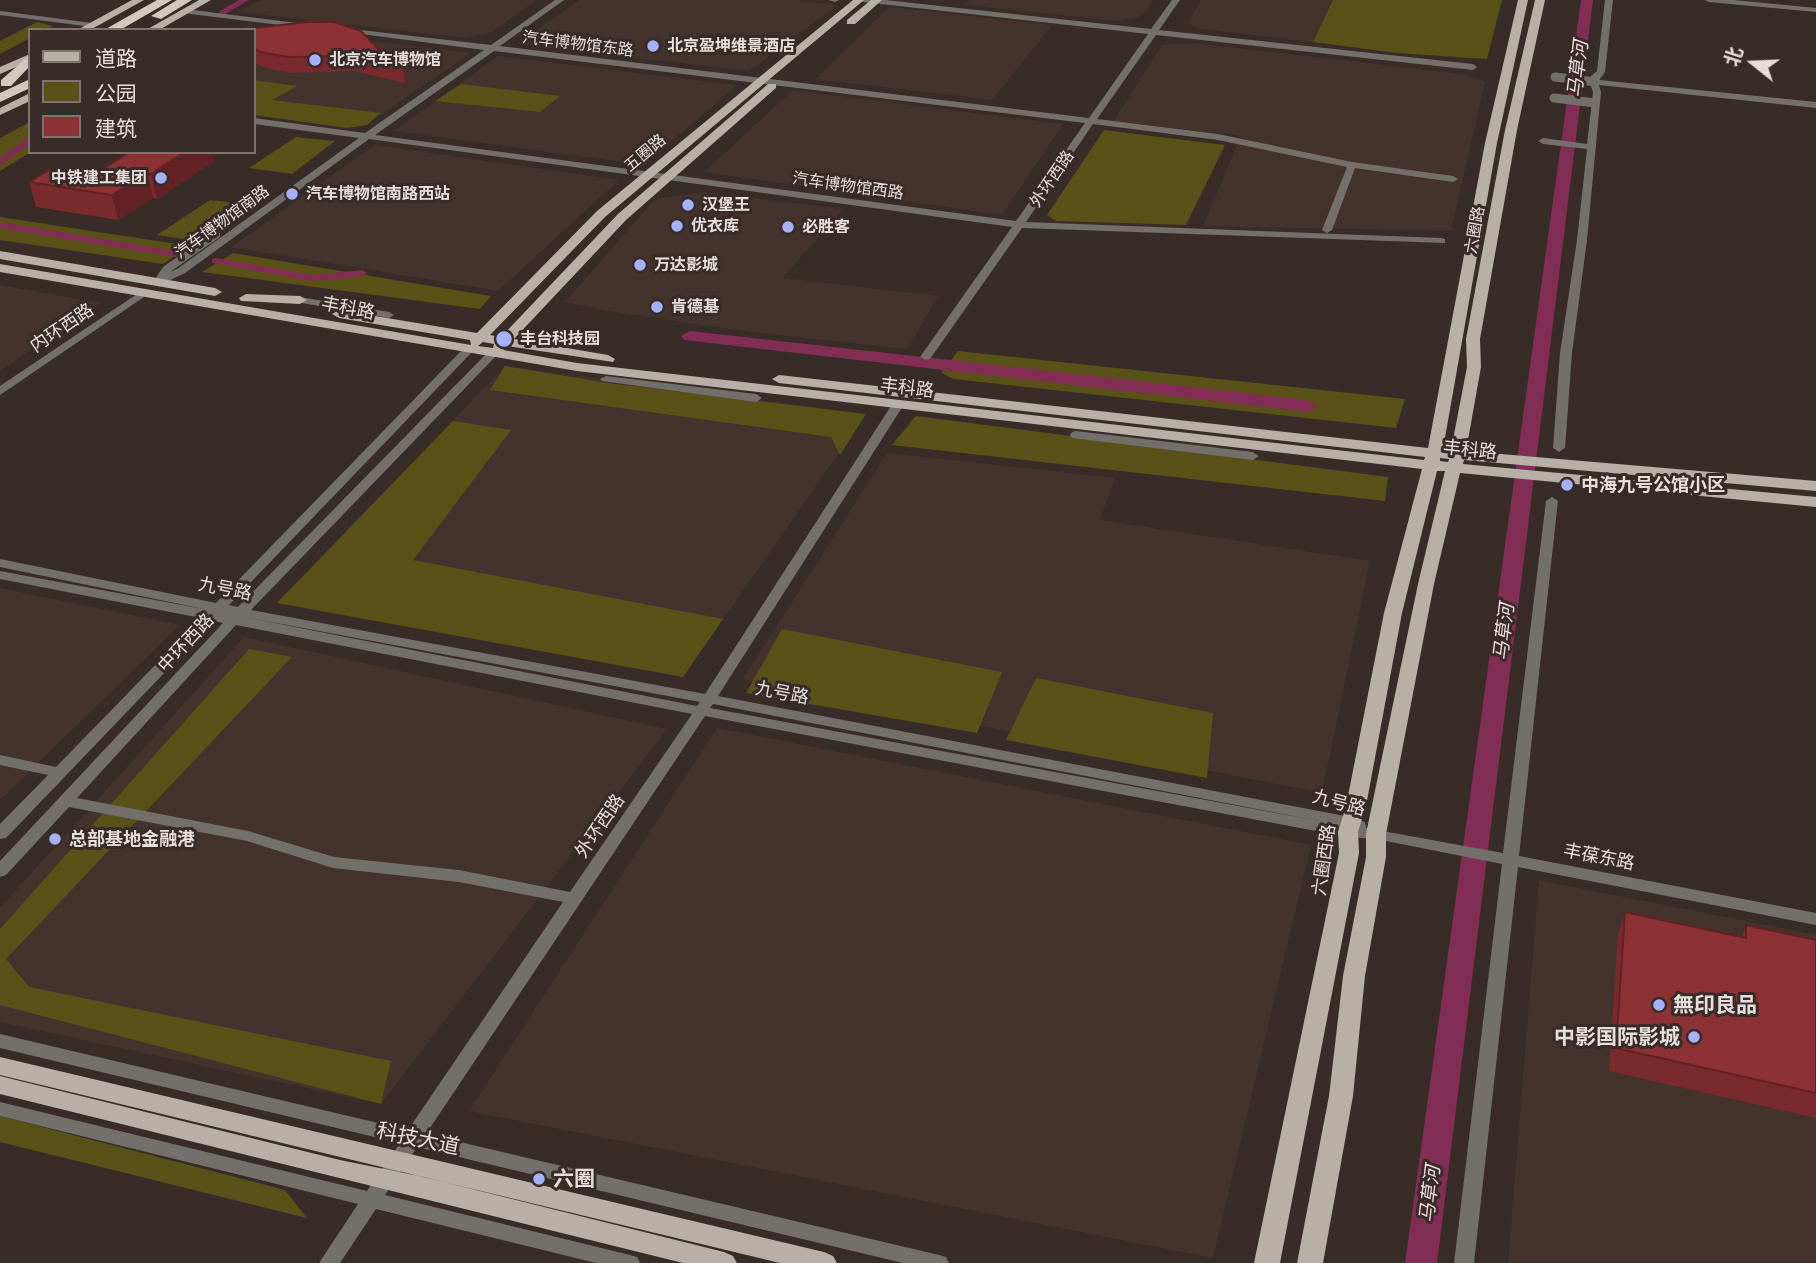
<!DOCTYPE html>
<html>
<head>
<meta charset="utf-8">
<style>
	body { margin:0 }
	#map { position:relative; width:1816px; height:1263px; overflow:hidden; background:#372c27; font-family:"Golos Text","Noto Sans SC",sans-serif }
	canvas { display:block }
	.legend { position:absolute; left:28px; top:28px; width:228px; height:126px; box-sizing:border-box; background:#372c27; border:2px solid #7d736f; margin:0; padding:9px 12px; list-style:none; font-size:21px; color:#e5deda }
	.legend li { display:flex; align-items:center; gap:14px; height:35px }
	.legend b { width:35px; border:2px solid #7d736f }
	.north { position:absolute; left:1718px; top:28px; width:70px; height:70px; -webkit-text-stroke:5px #372c27; paint-order:stroke; rotate:288deg; font-size:19px; font-weight:700; line-height:28px; text-align:center; color:#e5deda }
	.north::after { content:''; display:block; margin:auto; width:24px; height:32px; background:#e5deda; clip-path:polygon(50% 0,100% 100%,50% 72%,0 100%) }
</style>
</head>
<body>
<div id="map">
<canvas width="1816" height="1263"></canvas>
<ul class="legend">
<li><b style="height:9px;background:#b7b0a6"></b>道路</li>
<li><b style="height:19px;background:#595118"></b>公园</li>
<li><b style="height:19px;background:#8c3134"></b>建筑</li>
</ul>
<div class="north">北</div>
</div>
<script>
const context = document.querySelector('canvas').getContext('2d');
context.lineJoin = 'round';
function fill(path, color) {
  context.fillStyle = color;
  context.fill(path, 'evenodd');
}
function shape(rows) {
  const path = new Path2D();
  for (const r of rows) {
    path.moveTo(r[0], r[1]);
    for (let i = 2; i < r.length; i += 2) path.lineTo(r[i], r[i + 1]);
  }
  return path;
}
function trace(path, color, width, dash) {
  context.strokeStyle = color;
  context.lineWidth = width;
  context.lineCap = dash ? 'butt' : 'round';
  context.setLineDash(dash || []);
  context.stroke(path);
}
function drawText(font, color, halo, rows, align = 'center') {
  context.font = font + ' "Golos Text","Noto Sans SC",sans-serif';
  context.lineWidth = 6;
  context.setLineDash([]);
  context.textBaseline = 'middle';
  context.strokeStyle = halo;
  context.fillStyle = color;
  for (const [text, x, y, turn = 0] of rows) {
    context.save();
    context.translate(x, y);
    context.rotate((+turn || 0) * Math.PI / 180);
    context.textAlign = isNaN(turn) ? turn : align;
    if (halo) context.strokeText(text, 0, 0);
    context.fillText(text, 0, 0);
    context.restore();
  }
}
const built = shape([
	[261,0,537,0,492,32,466,38,238,12],
	[579,0,792,0,838,5,749,71,517,44],
	[970,0,1154,0,1142,16,1117,21,965,5],
	[1201,0,1333,0,1313,42,1201,29,1188,23],
	[889,7,1052,25,992,100,816,79],
	[248,26,471,53,381,115,254,97,254,30,241,30],
	[1195,43,1461,74,1485,82,1451,231,1203,226,1241,136,1114,121,1162,45],
	[498,56,737,85,644,165,394,131],
	[793,90,1063,124,1002,215,704,172],
	[375,145,619,180,498,291,231,247],
	[704,192,843,209,783,278,938,296,907,349,751,332,609,311,565,302,655,199],
	[0,285,100,303,0,371],
	[505,366,866,414,683,677,277,603],
	[887,453,1115,478,1100,520,1370,561,1322,793,743,679],
	[0,588,180,625,0,800],
	[244,637,667,729,381,1104,0,1022,0,908],
	[717,728,1311,845,1213,1258,469,1111],
	[1539,880,1816,935,1816,1263,1508,1263]
]);
const green = shape([
	[1333,0,1502,0,1487,59,1396,53,1313,42],
	[37,22,53,26,46,30,30,30,30,38,0,54,0,41],
	[254,80,297,86,272,100,381,113,367,125,347,128,254,115],
	[461,84,560,96,540,112,435,101],
	[30,122,31,152,0,171,0,138],
	[1104,130,1225,145,1186,225,1056,221,1047,215],
	[296,137,335,141,292,174,249,168],
	[210,200,251,205,203,242,157,235],
	[0,217,190,246,163,264,0,240],
	[233,253,491,296,480,309,202,272],
	[958,351,1405,399,1396,428,954,379,941,373],
	[505,366,607,383,866,414,840,455,831,437,490,390],
	[916,416,1388,477,1385,501,892,445],
	[453,421,511,430,413,560,723,619,683,677,277,603],
	[782,629,1002,672,977,733,746,693],
	[249,649,292,657,6,959,29,987,391,1061,381,1104,0,1005,0,929],
	[1036,678,1213,713,1207,778,1006,740],
	[0,1116,285,1190,307,1218,0,1142]
]);
const canal = shape([
	[239,0,249,0,225,14,218,12,239,0],
	[30,136,30,144,0,166,0,158,30,136],
	[0,222,176,251,181,254,176,257,0,228,0,222],
	[216,258,313,275,362,270,367,273,362,276,313,281,212,263,212,259,216,258]
]);
const river = shape([
	[1581,0,1593,0,1437,1263,1405,1263,1581,0],
	[690,331,1308,400,1318,406,1308,412,684,340,681,336,690,331]
]);
const minor = shape([
	[555,0,564,0,500,46,1089,118,1148,34,863,2,859,0,885,0,1151,29,1172,0,1180,0,1159,30,1473,64,1477,67,1473,70,1156,35,1097,119,1218,134,1352,162,1453,176,1458,179,1453,182,1355,168,1332,230,1327,233,1322,230,1347,167,1218,140,1093,124,1026,222,1441,238,1445,239,1445,243,1022,228,930,359,926,360,920,357,1012,227,369,139,185,273,162,284,154,284,153,282,163,267,212,233,220,233,220,237,170,272,177,269,359,138,254,124,254,118,365,133,484,50,346,32,342,30,343,28,491,45,555,0],
	[494,51,1085,123,1016,221,375,135,494,51],
	[828,0,839,0,835,2,828,0],
	[1605,0,1613,0,1605,72,1599,80,1816,102,1816,108,1599,85,1601,92,1587,240,1572,353,1565,448,1559,452,1553,448,1560,353,1577,240,1587,149,1543,144,1538,141,1543,138,1587,144,1593,92,1590,83,1591,76,1597,71,1605,0],
	[1705,0,1734,0,1816,8,1816,12,1709,2,1705,0],
	[185,9,305,24,309,26,305,28,182,13,181,11,185,9],
	[0,11,92,23,96,25,92,27,0,15,0,11],
	[143,290,148,293,147,295,0,395,0,386,143,290],
	[300,297,389,312,394,315,389,318,296,302,295,300,300,297],
	[468,347,474,350,472,352,229,605,238,607,488,352,492,351,496,352,496,356,251,610,705,694,891,406,897,402,903,406,718,696,1350,817,1365,822,1366,828,1503,853,1546,501,1552,497,1558,501,1519,856,1816,913,1816,925,1518,867,1474,1263,1454,1263,1502,864,1376,839,1348,837,705,716,426,1134,939,1255,946,1257,949,1263,903,1263,417,1147,385,1195,630,1255,637,1257,640,1263,596,1263,376,1209,340,1263,319,1263,358,1204,0,1116,0,1102,367,1191,400,1143,0,1048,0,1034,408,1130,563,902,459,882,333,868,247,841,69,807,6,875,0,877,0,861,223,623,214,621,6,838,0,839,0,824,48,775,0,765,0,755,56,767,201,618,0,579,0,571,209,610,0,567,0,559,216,603,464,348,468,347],
	[244,617,700,702,697,706,244,617],
	[236,625,692,714,570,892,459,870,334,857,248,831,77,798,236,625],
	[713,704,1319,821,710,708,713,704],
	[606,376,756,394,762,398,756,402,602,381,600,379,606,376],
	[1076,431,1253,452,1259,456,1253,460,1072,438,1070,435,1072,432,1076,431]
]);
const major = shape([
	[132,0,144,0,90,30,77,30,132,0],
	[199,0,211,0,159,30,146,30,199,0],
	[853,0,864,0,605,217,490,335,501,337,618,214,768,84,776,84,776,88,626,220,514,339,608,355,615,359,613,362,507,346,503,350,577,363,1424,460,1425,457,779,383,772,379,779,375,1428,448,1485,143,1518,0,1528,0,1497,143,1443,449,1451,450,1467,367,1466,339,1505,130,1535,0,1545,0,1517,130,1480,339,1481,367,1466,451,1816,481,1816,491,1464,460,1463,464,1816,497,1816,507,1460,473,1434,584,1386,834,1386,857,1365,976,1353,1096,1323,1263,1297,1263,1329,1096,1343,976,1366,857,1366,834,1418,584,1445,471,1437,471,1402,613,1366,806,1358,832,1359,853,1280,1263,1254,1263,1339,853,1338,832,1346,806,1384,613,1422,469,577,371,0,272,0,264,471,345,470,340,339,318,332,314,339,310,477,333,597,211,853,0],
	[483,342,494,344,493,348,478,346,483,342],
	[1440,458,1449,459,1448,462,1440,461,1440,458],
	[871,0,882,0,855,24,847,24,847,20,871,0],
	[30,54,30,61,0,74,0,67,30,54],
	[30,93,30,101,0,115,0,108,30,93],
	[0,251,215,288,222,292,215,296,0,259,0,251],
	[246,294,300,296,307,300,300,304,241,301,239,298,246,294],
	[0,1057,824,1252,833,1256,837,1263,780,1263,0,1075,0,1057],
	[0,1076,340,1160,424,1177,724,1252,733,1256,737,1263,683,1263,0,1094,0,1076]
]);
const highway = shape([
	[157,0,172,0,120,30,104,30,157,0],
	[177,0,192,0,161,19,151,16,177,0],
	[30,55,30,66,11,86,1,86,1,80,30,55],
	[30,79,30,88,0,102,0,93,30,79]
]);
const minorBridge = shape([
	[1555,77,1596,82],
	[1554,98,1595,103]
]);
const wall = shape([
	[254,30,378,49,404,65,407,80,405,83,354,71,290,73,263,67,254,62],
	[130,152,222,152,213,157,214,161,157,199,153,198,118,220,36,207,29,182,90,177],
	[1625,912,1742,937,1746,925,1816,940,1816,1118,1609,1071,1618,934]
]);
const shadedWall = shape([
	[404,65,407,80,405,83,403,67],
	[185,152,222,152,213,157,214,161,157,199,151,174],
	[147,173,153,198,118,220,112,195]
]);
const building = shape([
	[307,22,334,22,361,31,378,49,404,65,403,67,351,56,287,57,260,52,254,48,254,30,237,30,307,22],
	[130,152,185,152,151,174,147,173,112,195,29,182,49,170,90,177,130,152],
	[1625,912,1746,938,1746,925,1816,940,1816,1093,1616,1048,1625,912]
]);
const markers = [
	[653,46,7,"#a6b1fc"],
	[315,60,7,"#a6b1fc"],
	[161,178,7,"#a6b1fc"],
	[292,194,7,"#a6b1fc"],
	[688,205,7,"#a6b1fc"],
	[677,226,7,"#a6b1fc"],
	[788,227,7,"#a6b1fc"],
	[640,265,7,"#a6b1fc"],
	[657,307,7,"#a6b1fc"],
	[504,339,9,"#a6b1fc"],
	[1567,485,7,"#a6b1fc"],
	[55,839,7,"#a6b1fc"],
	[1659,1005,7,"#a6b1fc"],
	[1694,1037,7,"#a6b1fc"],
	[539,1179,7,"#a6b1fc"]
];
const farStreetnames = [
	["汽车博物馆东路",578,44,7],
	["五圈路",645,153,-40],
	["外环西路",1052,179,-56],
	["汽车博物馆西路",848,186,8],
	["汽车博物馆南路",222,222,-36],
	["六圈路",1475,230,-80]
];
const farPoinames = [
	["北京盈坤维景酒店",667,46],
	["北京汽车博物馆",329,60],
	["中铁建工集团",147,178,"right"],
	["汽车博物馆南路西站",306,194],
	["汉堡王",702,205],
	["优衣库",691,226],
	["必胜客",802,227],
	["万达影城",654,265],
	["肯德基",671,307],
	["丰台科技园",520,339]
];
const streetNames = [
	["丰科路",348,308,11],
	["内环西路",62,328,-34],
	["丰科路",907,388,7],
	["丰科路",1470,450,6],
	["九号路",225,589,11],
	["中环西路",186,643,-47],
	["九号路",782,693,11],
	["九号路",1339,803,15],
	["外环西路",600,826,-56],
	["丰葆东路",1599,857,11],
	["六圈西路",1324,860,-82]
];
const poiNames = [
	["中海九号公馆小区",1581,485],
	["总部基地金融港",69,839]
];
const waterNames = [
	["马草河",1578,69,-83],
	["马草河",1504,632,-83],
	["马草河",1430,1194,-83]
];
const nearPoinames = [
	["無印良品",1673,1005],
	["中影国际影城",1680,1037,"right"],
	["六圈",553,1179]
];
const nearStreetnames = [
	["科技大道",418,1139,12]
];
fill(built, '#44332c');
fill(green, '#595118');
fill(canal, '#822d54');
fill(river, '#822d54');
fill(minor, '#73706b');
fill(major, '#b7b0a6');
fill(highway, '#d2c9be');
trace(minorBridge, '#73706b', 9);
fill(wall, '#782a2d');
fill(shadedWall, '#622224');
fill(building, '#8c3134');
trace(building, '#622224', 2);
for (const [x, y, r, color] of markers) {
  const dot = new Path2D();
  dot.arc(x, y, r, 0, 2 * Math.PI);
  context.fillStyle = color;
  context.fill(dot);
  trace(dot, '#372c27', 2.5);
}
drawText('16px', '#e5deda', '#372c27', farStreetnames);
drawText('bold 16px', '#e5deda', '#372c27', farPoinames, 'left');
drawText('18px', '#e5deda', '#372c27', streetNames);
drawText('bold 18px', '#e5deda', '#372c27', poiNames, 'left');
drawText('italic 19px', '#f3d9e1', '#372c27', waterNames);
drawText('bold 21px', '#e5deda', '#372c27', nearPoinames, 'left');
drawText('21px', '#e5deda', '#372c27', nearStreetnames);
</script>
</body>
</html>
